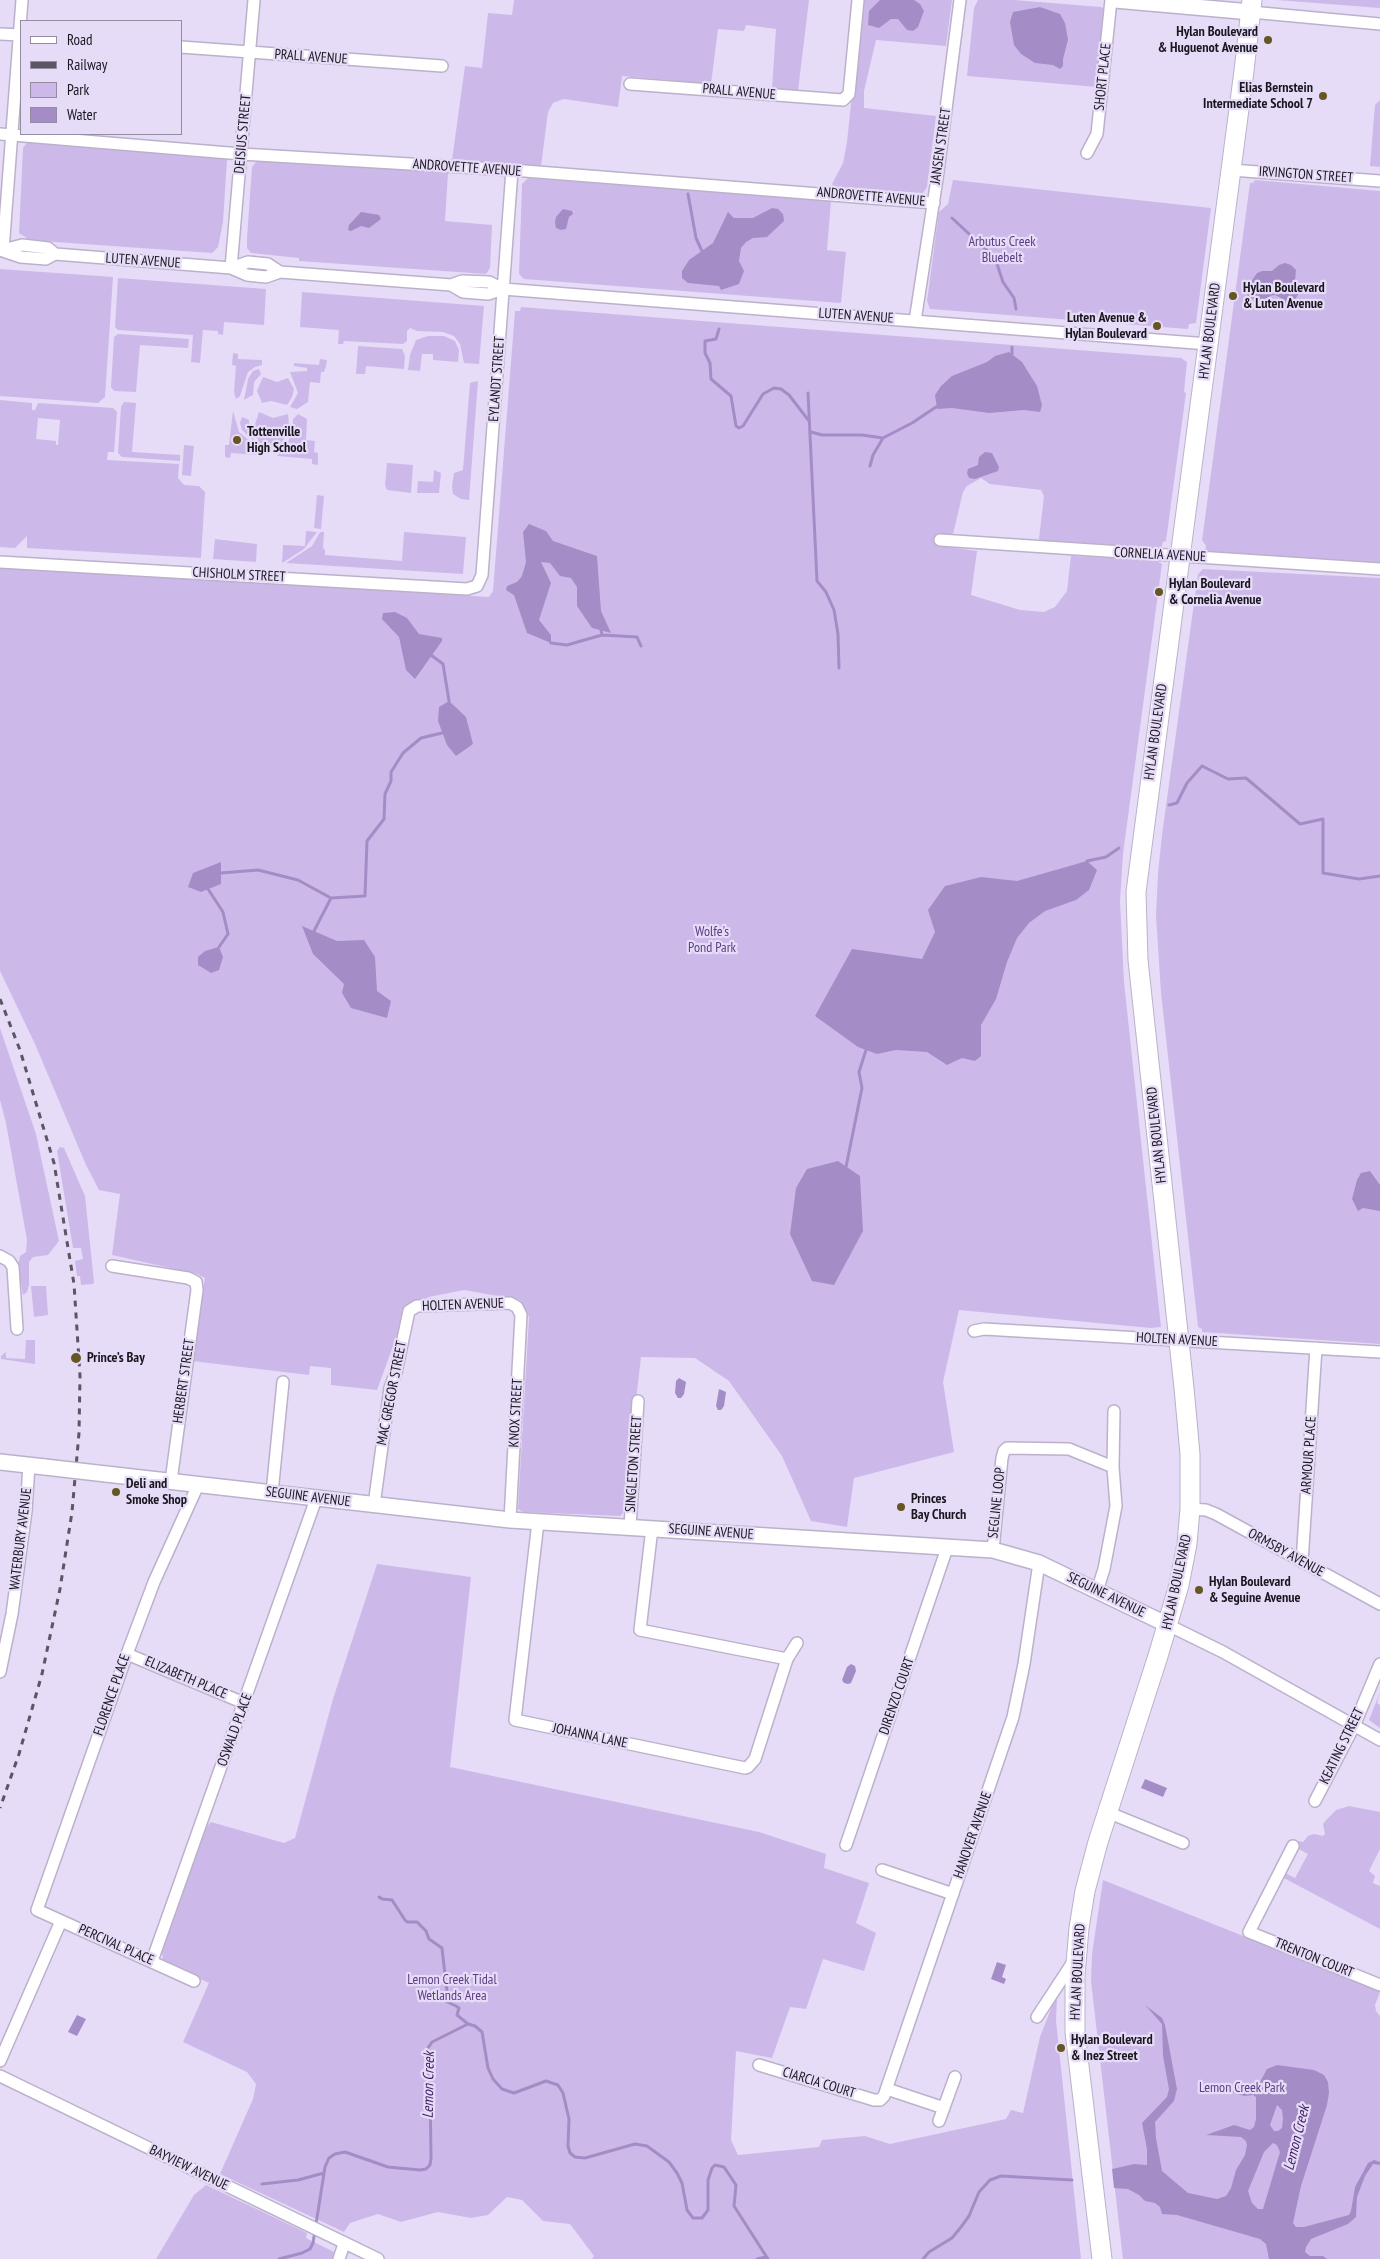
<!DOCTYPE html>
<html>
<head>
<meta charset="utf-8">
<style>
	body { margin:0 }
	#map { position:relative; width:1380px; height:2259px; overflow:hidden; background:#e6dcf7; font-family:"PT Sans Narrow",sans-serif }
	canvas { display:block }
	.legend { position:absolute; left:20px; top:20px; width:162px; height:115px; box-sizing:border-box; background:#e6dcf7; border:1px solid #948da1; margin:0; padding:6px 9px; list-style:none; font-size:15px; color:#1a161f }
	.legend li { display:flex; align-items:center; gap:10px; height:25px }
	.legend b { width:25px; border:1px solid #948da1 }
</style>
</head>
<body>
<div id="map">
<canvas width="1380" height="2259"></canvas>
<ul class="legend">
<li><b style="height:6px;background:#fff"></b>Road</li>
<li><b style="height:6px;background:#5b5564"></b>Railway</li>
<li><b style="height:14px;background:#ccb9ea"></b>Park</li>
<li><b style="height:14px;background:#a48dc6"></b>Water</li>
</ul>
</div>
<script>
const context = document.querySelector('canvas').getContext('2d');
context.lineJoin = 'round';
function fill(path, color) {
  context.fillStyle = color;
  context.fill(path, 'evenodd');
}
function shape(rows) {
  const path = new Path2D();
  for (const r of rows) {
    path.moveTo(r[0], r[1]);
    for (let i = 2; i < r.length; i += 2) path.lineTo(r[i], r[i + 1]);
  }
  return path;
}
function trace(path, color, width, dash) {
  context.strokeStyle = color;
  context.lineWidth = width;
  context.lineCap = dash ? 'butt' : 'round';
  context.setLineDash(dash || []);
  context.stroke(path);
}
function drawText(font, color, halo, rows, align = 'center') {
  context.font = font + ' "PT Sans Narrow",sans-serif';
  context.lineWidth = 4.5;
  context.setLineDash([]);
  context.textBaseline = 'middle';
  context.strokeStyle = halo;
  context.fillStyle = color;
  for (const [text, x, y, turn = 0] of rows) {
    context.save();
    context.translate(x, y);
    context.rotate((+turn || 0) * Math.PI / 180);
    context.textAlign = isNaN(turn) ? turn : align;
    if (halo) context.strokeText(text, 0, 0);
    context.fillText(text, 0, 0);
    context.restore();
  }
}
const green = shape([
	[514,0,809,0,798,91,772,88,776,29,746,25,744,31,718,29,711,84,622,76,618,107,564,99,553,103,548,112,541,166,452,160,465,66,482,68,488,13,512,15],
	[862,0,952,0,946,46,876,40,864,91,864,108,936,116,927,187,923,193,834,187,832,184,843,163,847,142],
	[978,0,1014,0,1101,7,1105,9,1097,87,967,76,974,8],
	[1380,0,1380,8,1277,0],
	[1380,100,1380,167,1370,166,1375,105],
	[28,141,226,156,225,159,227,160,223,222,218,247,212,253,27,240,27,238,19,233,23,148],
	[259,158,448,173,445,221,492,225,490,268,486,274,299,261,299,258,251,253,247,248,247,238,252,167],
	[528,178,831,201,827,250,846,252,841,303,524,279,519,274,522,184],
	[953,180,1211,208,1196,323,1189,324,1188,329,930,309,927,301,939,212,948,204],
	[1255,180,1380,191,1380,563,1205,551,1206,546,1202,540,1203,533,1250,183,1253,183],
	[0,269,113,277,105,397,98,403,0,396],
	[118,278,266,289,264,325,224,322,223,335,218,334,218,331,203,330,200,363,191,362,193,335,118,330,115,327],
	[302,292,484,306,479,364,464,363,460,344,454,336,443,332,417,331,410,328,407,331,407,341,403,344,344,341,343,344,338,344,339,330,300,327],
	[521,307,1181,358,1187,362,1184,392,1186,393,1166,541,1163,542,1161,548,1156,550,1044,542,1039,539,1044,496,1041,490,990,484,981,478,967,486,963,492,953,534,939,536,942,546,977,551,971,595,1020,610,1044,612,1055,607,1067,591,1071,556,1155,560,1162,564,1123,854,1120,901,1124,982,1161,1327,1151,1328,959,1310,943,1382,954,1452,854,1478,847,1527,811,1521,782,1456,729,1381,695,1358,641,1357,623,1513,620,1516,523,1512,518,1509,529,1317,520,1300,464,1290,429,1297,407,1308,377,1390,331,1385,331,1368,310,1366,309,1375,192,1361,198,1312,205,1278,197,1274,112,1255,120,1194,99,1190,86,1165,35,1044,0,971,0,567,489,597,493,591,515,311,520,311],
	[118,334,189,339,188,348,140,345,136,392,114,391,111,387,114,337],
	[428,336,444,336,455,341,459,350,458,362,433,360,433,354,422,354,420,371,408,370,410,355,416,340],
	[358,346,402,349,405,356,404,369,366,366,365,374,356,374],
	[233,353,238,354,238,359,262,360,262,365,255,367,248,372,240,396,236,399,234,392,236,366,232,365],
	[320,359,327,360,326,366,324,372,321,372,320,383,310,382,308,402,297,409,290,407,298,393,290,372,307,371,307,368,294,366,294,363,319,365],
	[259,369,261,374,254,382,253,395,244,400,248,379,253,371],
	[263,377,277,382,288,378,294,389,292,397,287,405,271,401,262,403,257,391],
	[478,381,469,500,461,499,453,494,452,486,454,473,463,470,470,383],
	[0,400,32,403,32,410,35,410,38,403,113,408,117,412,114,452,108,452,107,460,179,464,178,478,184,485,199,486,205,492,201,558,27,548,27,536,15,548,0,547],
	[38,418,60,420,58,445,56,445,56,441,36,439],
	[124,402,136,403,132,452,180,455,180,461,122,457,118,453,121,407],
	[233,411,239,432,258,448,259,455,231,453,230,458,225,457,225,445,229,445],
	[259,412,273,418,288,414,289,425,286,435,276,452,265,450,258,441,255,424],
	[298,414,307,419,306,440,315,441,314,452,318,453,318,465,312,464,312,459,277,456,288,442,292,431,293,419],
	[242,417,249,420,250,432,255,442,242,430,240,423],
	[184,445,194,446,191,476,182,475],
	[387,463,413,465,411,493,387,490,385,485],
	[434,470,441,473,439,493,417,493,418,481,433,482],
	[317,495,324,496,321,529,314,528],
	[306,531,317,532,304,549,282,563,283,545,305,546],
	[320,532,324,532,323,548,325,550,325,555,402,561,404,532,466,537,463,574,286,563,312,546],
	[215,539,257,544,256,562,213,559],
	[1203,569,1380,578,1380,1344,1202,1332,1202,1329,1198,1327,1161,993,1156,915,1158,873,1162,835,1198,574],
	[0,1028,36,1134,59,1241,48,1255,33,1257,29,1262,29,1285,27,1292,23,1295,18,1267,20,1256,26,1252,27,1240,6,1123,0,1100],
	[60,1147,64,1148,85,1196,94,1282,93,1284,81,1285,80,1276,77,1276,75,1261,83,1259,81,1248,73,1248,57,1151],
	[31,1286,46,1286,48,1315,34,1317],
	[26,1340,35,1340,35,1364,1,1359,1,1356,6,1352,6,1358,25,1359],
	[377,1564,471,1577,450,1767,759,1832,826,1854,824,1868,869,1883,856,1923,876,1933,864,1971,823,1959,806,2009,790,2007,772,2058,736,2051,731,2140,738,2155,819,2147,822,2140,865,2136,890,2144,1006,2119,1011,2110,1023,2113,1040,2037,1054,2001,1057,1998,1056,2020,1081,2259,592,2259,594,2256,570,2224,543,2221,522,2200,507,2197,488,2215,471,2218,438,2212,401,2222,378,2214,350,2223,344,2232,220,2174,253,2099,256,2084,247,2072,183,2042,209,1983,167,1964,163,1961,162,1951,205,1828,211,1822,284,1843,295,1838,333,1699],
	[1380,1692,1377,1703,1380,1705,1380,1728,1369,1720],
	[1349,1806,1380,1812,1380,1849,1369,1871,1375,1876,1373,1883,1380,1886,1380,1929,1280,1876,1283,1872,1295,1878,1308,1854,1295,1847,1298,1841,1303,1842,1308,1836,1314,1834,1323,1836,1325,1834,1323,1824,1327,1819,1336,1810],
	[1103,1880,1376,1989,1380,1992,1375,2005,1376,2011,1380,2016,1380,2259,1123,2259,1091,1981,1092,1954],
	[206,2185,307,2233,306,2238,336,2253,334,2259,156,2259,194,2195]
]);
const water = shape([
	[880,0,914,0,920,4,924,11,918,27,913,31,907,30,898,19,891,19,879,28,868,25,869,11],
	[1040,7,1060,14,1065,23,1068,40,1063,59,1063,66,1060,69,1053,65,1035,63,1021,54,1014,45,1010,22,1013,12],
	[772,208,778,209,783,214,784,221,767,237,753,238,746,242,741,248,739,261,744,271,739,284,721,290,719,286,688,283,682,278,682,271,689,260,713,243,728,212,734,218,753,218],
	[563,209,572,211,573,214,569,217,566,229,561,230,556,228,555,223,556,217],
	[361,212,379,215,381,219,369,228,361,226,351,231,348,230,349,225],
	[1285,263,1291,265,1296,270,1295,281,1299,292,1293,304,1289,308,1286,307,1281,298,1275,295,1270,296,1262,303,1248,297,1246,289,1257,273,1262,271,1272,271,1279,265],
	[1009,352,1022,362,1037,386,1042,405,1040,412,1024,410,989,413,952,408,937,409,935,395,941,386,952,376,987,362,995,356],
	[985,452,992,453,999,467,998,471,975,479,969,478,967,473,968,469,978,465,979,457],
	[529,524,546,531,553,541,597,556,601,611,611,633,592,628,577,606,577,587,571,578,560,576,550,563,541,562,551,583,539,620,551,635,551,643,527,633,514,595,506,590,507,586,517,582,522,576,526,562,523,532],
	[395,612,407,618,419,634,442,638,442,641,415,679,406,670,399,637,382,619,383,613],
	[449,701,466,717,473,744,456,756,447,745,438,721,439,707],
	[1087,861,1097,870,1089,890,1076,900,1045,911,1029,923,1017,938,1007,962,996,999,981,1025,981,1056,975,1061,962,1058,947,1065,927,1052,896,1050,877,1054,858,1047,815,1016,852,949,922,959,935,932,928,910,945,886,981,877,1017,881],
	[221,862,221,884,201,892,188,887,193,873],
	[302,926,337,941,364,940,375,957,377,991,391,1001,387,1018,351,1008,342,993,344,984,313,954],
	[219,947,223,957,219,970,211,973,198,965,198,957,205,951],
	[838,1161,860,1176,863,1231,834,1285,812,1281,790,1234,796,1188,807,1169],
	[1370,1171,1380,1185,1380,1211,1363,1208,1358,1211,1352,1199,1357,1180,1361,1173],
	[679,1378,686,1382,684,1394,681,1398,678,1398,675,1393,676,1381],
	[719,1389,726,1392,724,1406,721,1410,718,1410,716,1406],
	[851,1664,855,1666,856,1671,851,1683,848,1684,844,1683,842,1680,847,1667],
	[1145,1779,1167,1788,1163,1797,1141,1788],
	[997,1962,1006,1965,1002,1977,1006,1979,1004,1984,991,1979],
	[1145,2005,1162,2018,1165,2025,1177,2089,1174,2101,1155,2122,1156,2138,1162,2171,1188,2193,1217,2199,1226,2196,1231,2188,1236,2170,1245,2155,1247,2145,1246,2141,1241,2137,1206,2135,1234,2125,1250,2130,1254,2127,1256,2119,1256,2097,1253,2095,1244,2096,1219,2088,1249,2086,1260,2082,1267,2069,1277,2065,1314,2070,1324,2075,1328,2082,1329,2093,1327,2105,1301,2186,1293,2223,1296,2227,1304,2227,1349,2215,1351,2211,1355,2187,1368,2163,1374,2160,1380,2162,1380,2165,1373,2164,1365,2176,1357,2197,1356,2217,1348,2224,1311,2239,1306,2247,1305,2252,1310,2256,1323,2256,1327,2259,1269,2259,1266,2244,1260,2239,1177,2215,1162,2214,1160,2207,1155,2203,1145,2201,1139,2195,1128,2189,1114,2188,1112,2169,1134,2164,1147,2165,1147,2149,1142,2123,1167,2097,1169,2089,1163,2056,1162,2024],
	[1277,2105,1282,2110,1283,2119,1282,2128,1278,2131,1274,2131,1270,2125],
	[1273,2143,1277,2145,1280,2152,1263,2209,1258,2209,1252,2203,1248,2191,1264,2152],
	[77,2015,86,2019,77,2036,68,2032]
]);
const stream = shape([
	[688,194,696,238,702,251],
	[952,218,995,258,1003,282,1014,298,1016,309],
	[719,329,716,339,705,341,705,353,710,363,711,379,731,396,736,426,739,428,743,426,763,394,774,388,781,389,789,395,809,421],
	[1012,354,1012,347],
	[808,393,817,581,826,592,834,610,838,634,839,668],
	[811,432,822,435,862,435,883,438],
	[870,466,873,455,883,438,912,423,936,407],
	[602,635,637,637,641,646],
	[551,643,567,645,602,635,601,630],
	[431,655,443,664,449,701],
	[1169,805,1177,803,1187,783,1202,766,1228,779,1246,778,1300,824,1323,819,1323,873,1359,879,1380,876],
	[1087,861,1106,857,1119,848],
	[221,873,258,870,298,880,331,898],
	[208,889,223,912,228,934,219,947],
	[314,931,331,898,365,896,367,841,384,819,385,794,391,781,391,772,403,753,421,738,442,733],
	[846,1167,862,1088,859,1072,866,1050],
	[379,1897,382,1899,392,1900,405,1920,407,1922,417,1922,426,1931,429,1939,442,1948,447,1992,450,1996,443,2000,456,2006,459,2008,457,2015,468,2024],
	[262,2184,298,2180,324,2173],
	[279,2259,302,2253,310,2249,313,2243,325,2167,329,2158,335,2154,345,2152,388,2167,420,2170,426,2169,430,2165,431,2158,430,2083,426,2055,428,2048,432,2042,468,2024,475,2026,482,2032,488,2068,493,2079,502,2089,514,2093,546,2081,558,2085,563,2093,569,2119,568,2146,570,2153,575,2157,585,2158,635,2144,647,2146,669,2162,677,2173,682,2183,687,2210,693,2218,702,2218,708,2210,708,2180,712,2168,715,2165,724,2167,736,2185,734,2206,768,2259],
	[757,2259,766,2257],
	[923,2259,929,2252,952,2238,961,2227,969,2216,979,2192,990,2180,1001,2176,1072,2180]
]);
const minor = shape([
	[1251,12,1380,24],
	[0,34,21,35],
	[181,47,442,66],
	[630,84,843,100,849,94,858,0],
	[0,134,241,154,512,170,934,203],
	[1087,153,1097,134,1111,0],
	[1231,170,1380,181],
	[0,250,21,257,46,259,55,254,231,268,247,275,266,277,280,272],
	[3,250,22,0],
	[3,250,22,245,48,248,55,254],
	[231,268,248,262,268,264,280,272,451,285,462,281,489,282,503,289],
	[231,268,254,0],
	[451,285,463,292,488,294,503,289,1208,344],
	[915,321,937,179,960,0],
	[940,540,1380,569],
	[0,562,467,589,477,586,482,575,512,170],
	[0,1256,9,1261,13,1267,17,1329],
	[112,1266,188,1278,196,1282,197,1290,171,1481],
	[974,1331,984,1329,1380,1352],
	[272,1493,283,1382],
	[374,1505,390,1388,396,1372,409,1311,417,1306,510,1303,517,1307,521,1315,510,1520],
	[1190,1509,1206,1510,1216,1514,1380,1604],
	[538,1522,515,1720,745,1768,748,1767,755,1759,787,1659,797,1643],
	[630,1527,638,1401],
	[652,1528,640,1630,787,1659],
	[993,1550,1002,1458,1004,1451,1007,1448,1069,1449,1113,1467],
	[1302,1562,1316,1348],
	[1097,1591,1104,1569,1116,1506,1113,1467,1114,1411],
	[1168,1625,1223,1652,1380,1740],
	[127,1654,244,1703],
	[0,1672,12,1614,26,1511,29,1465],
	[1315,1801,1354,1726,1380,1664],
	[1107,1812,1183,1843],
	[846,1845,947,1548],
	[1293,1846,1249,1932,1380,1985],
	[882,1870,953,1894],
	[152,1961,316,1499],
	[194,1981,37,1910,127,1654,154,1582,198,1485],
	[1037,2017,1073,1962],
	[0,2061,61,1921],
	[759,2065,874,2100,880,2100,884,2096,1013,1717,1024,1664,1039,1563],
	[0,2076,378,2259],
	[887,2089,944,2108],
	[939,2121,955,2077],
	[339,2259,344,2244]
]);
const tertiary = shape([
	[1115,0,1251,12],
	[0,1462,45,1467],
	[106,1474,510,1520,993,1550,1039,1563,1168,1625]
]);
const primary = shape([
	[1102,2259,1075,2032,1075,1975,1079,1928,1085,1891,1098,1842,1158,1656,1179,1585,1187,1544,1190,1509,1190,1454,1184,1388,1138,960,1136,892,1244,71,1252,0]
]);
const rail = shape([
	[0,999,20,1050,54,1163,74,1284,80,1376,79,1433,72,1512,60,1589,42,1674,19,1754,0,1808]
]);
const tertiaryBridge = shape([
	[45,1467,106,1474]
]);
const markers = [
	[1268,40,5,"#655623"],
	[1323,96,5,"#655623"],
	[1233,296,5,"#655623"],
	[1157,326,5,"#655623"],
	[237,440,5,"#655623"],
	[1159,592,5,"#655623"],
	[76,1358,6,"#655623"],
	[116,1492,5,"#655623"],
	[901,1507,5,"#655623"],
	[1199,1590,5,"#655623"],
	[1061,2048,5,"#655623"]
];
const poiNames = [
	["Hylan Boulevard",1258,32,"right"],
	["& Huguenot Avenue",1258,48,"right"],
	["Elias Bernstein",1313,88,"right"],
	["Intermediate School 7",1313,104,"right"],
	["Hylan Boulevard",1243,288],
	["& Luten Avenue",1243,304],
	["Luten Avenue &",1147,318,"right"],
	["Hylan Boulevard",1147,334,"right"],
	["Tottenville",247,432],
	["High School",247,448],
	["Hylan Boulevard",1169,584],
	["& Cornelia Avenue",1169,600],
	["Prince’s Bay",87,1358],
	["Deli and",126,1484],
	["Smoke Shop",126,1500],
	["Princes",911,1499],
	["Bay Church",911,1515],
	["Hylan Boulevard",1209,1582],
	["& Seguine Avenue",1209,1598],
	["Hylan Boulevard",1071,2040],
	["& Inez Street",1071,2056]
];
const streetNames = [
	["PRALL AVENUE",311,57,4],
	["SHORT PLACE",1103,77,-84],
	["PRALL AVENUE",739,92,5],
	["DEISIUS STREET",243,134,-85],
	["JANSEN STREET",941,146,-82],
	["ANDROVETTE AVENUE",467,168,4],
	["IRVINGTON STREET",1306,175,4],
	["ANDROVETTE AVENUE",871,197,5],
	["LUTEN AVENUE",143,261,4],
	["LUTEN AVENUE",856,316,4],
	["HYLAN BOULEVARD",1210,331,-83],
	["EYLANDT STREET",497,379,-86],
	["CORNELIA AVENUE",1160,555,3],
	["CHISHOLM STREET",239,575,3],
	["HYLAN BOULEVARD",1156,732,-82],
	["HYLAN BOULEVARD",1157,1135,-96],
	["HOLTEN AVENUE",463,1305,-2],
	["HOLTEN AVENUE",1177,1340,3],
	["HERBERT STREET",184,1381,-82],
	["MAC GREGOR STREET",392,1393,-79],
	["KNOX STREET",516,1413,-87],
	["ARMOUR PLACE",1309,1455,-86],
	["SINGLETON STREET",634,1464,-86],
	["SEGUINE AVENUE",308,1497,7],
	["SEGLINE LOOP",997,1503,-84],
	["SEGUINE AVENUE",711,1532,4],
	["WATERBURY AVENUE",21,1539,-83],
	["ORMSBY AVENUE",1286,1553,29],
	["HYLAN BOULEVARD",1177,1582,-78],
	["SEGUINE AVENUE",1106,1595,26],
	["ELIZABETH PLACE",186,1678,23],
	["FLORENCE PLACE",112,1695,-71],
	["DIRENZO COURT",897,1696,-71],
	["OSWALD PLACE",235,1730,-70],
	["JOHANNA LANE",590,1736,12],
	["KEATING STREET",1342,1746,-64],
	["HANOVER AVENUE",973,1835,-71],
	["PERCIVAL PLACE",116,1945,24],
	["TRENTON COURT",1314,1958,22],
	["HYLAN BOULEVARD",1078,1972,-87],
	["CIARCIA COURT",819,2083,17],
	["BAYVIEW AVENUE",189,2168,26]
];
const parkNames = [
	["Arbutus Creek",1002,242],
	["Bluebelt",1002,258],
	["Wolfe's",712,932],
	["Pond Park",712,948],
	["Lemon Creek Tidal",452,1980],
	["Wetlands Area",452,1996],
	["Lemon Creek Park",1242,2088]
];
const waterNames = [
	["Lemon Creek",429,2085,-89],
	["Lemon Creek",1297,2138,-76]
];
fill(green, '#ccb9ea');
fill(water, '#a48dc6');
trace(stream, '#a48dc6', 3);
trace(minor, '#bbb1cb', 14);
trace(tertiary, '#bbb1cb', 18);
trace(primary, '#bbb1cb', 21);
trace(minor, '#fff', 11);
trace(tertiary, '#fff', 15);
trace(primary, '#fff', 19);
trace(rail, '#5b5564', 3, [6, 6]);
trace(tertiaryBridge, '#bbb1cb', 18, []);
trace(tertiaryBridge, '#fff', 15);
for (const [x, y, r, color] of markers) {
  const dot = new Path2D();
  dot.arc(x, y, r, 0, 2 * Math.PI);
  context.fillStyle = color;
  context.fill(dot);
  trace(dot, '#e6dcf7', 2);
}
drawText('bold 14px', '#1a161f', '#e6dcf7', poiNames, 'left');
drawText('14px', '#1a161f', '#e6dcf7', streetNames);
drawText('14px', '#5c3d83', '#e6dcf7', parkNames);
drawText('italic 15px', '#401f63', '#e6dcf7', waterNames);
</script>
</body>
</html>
